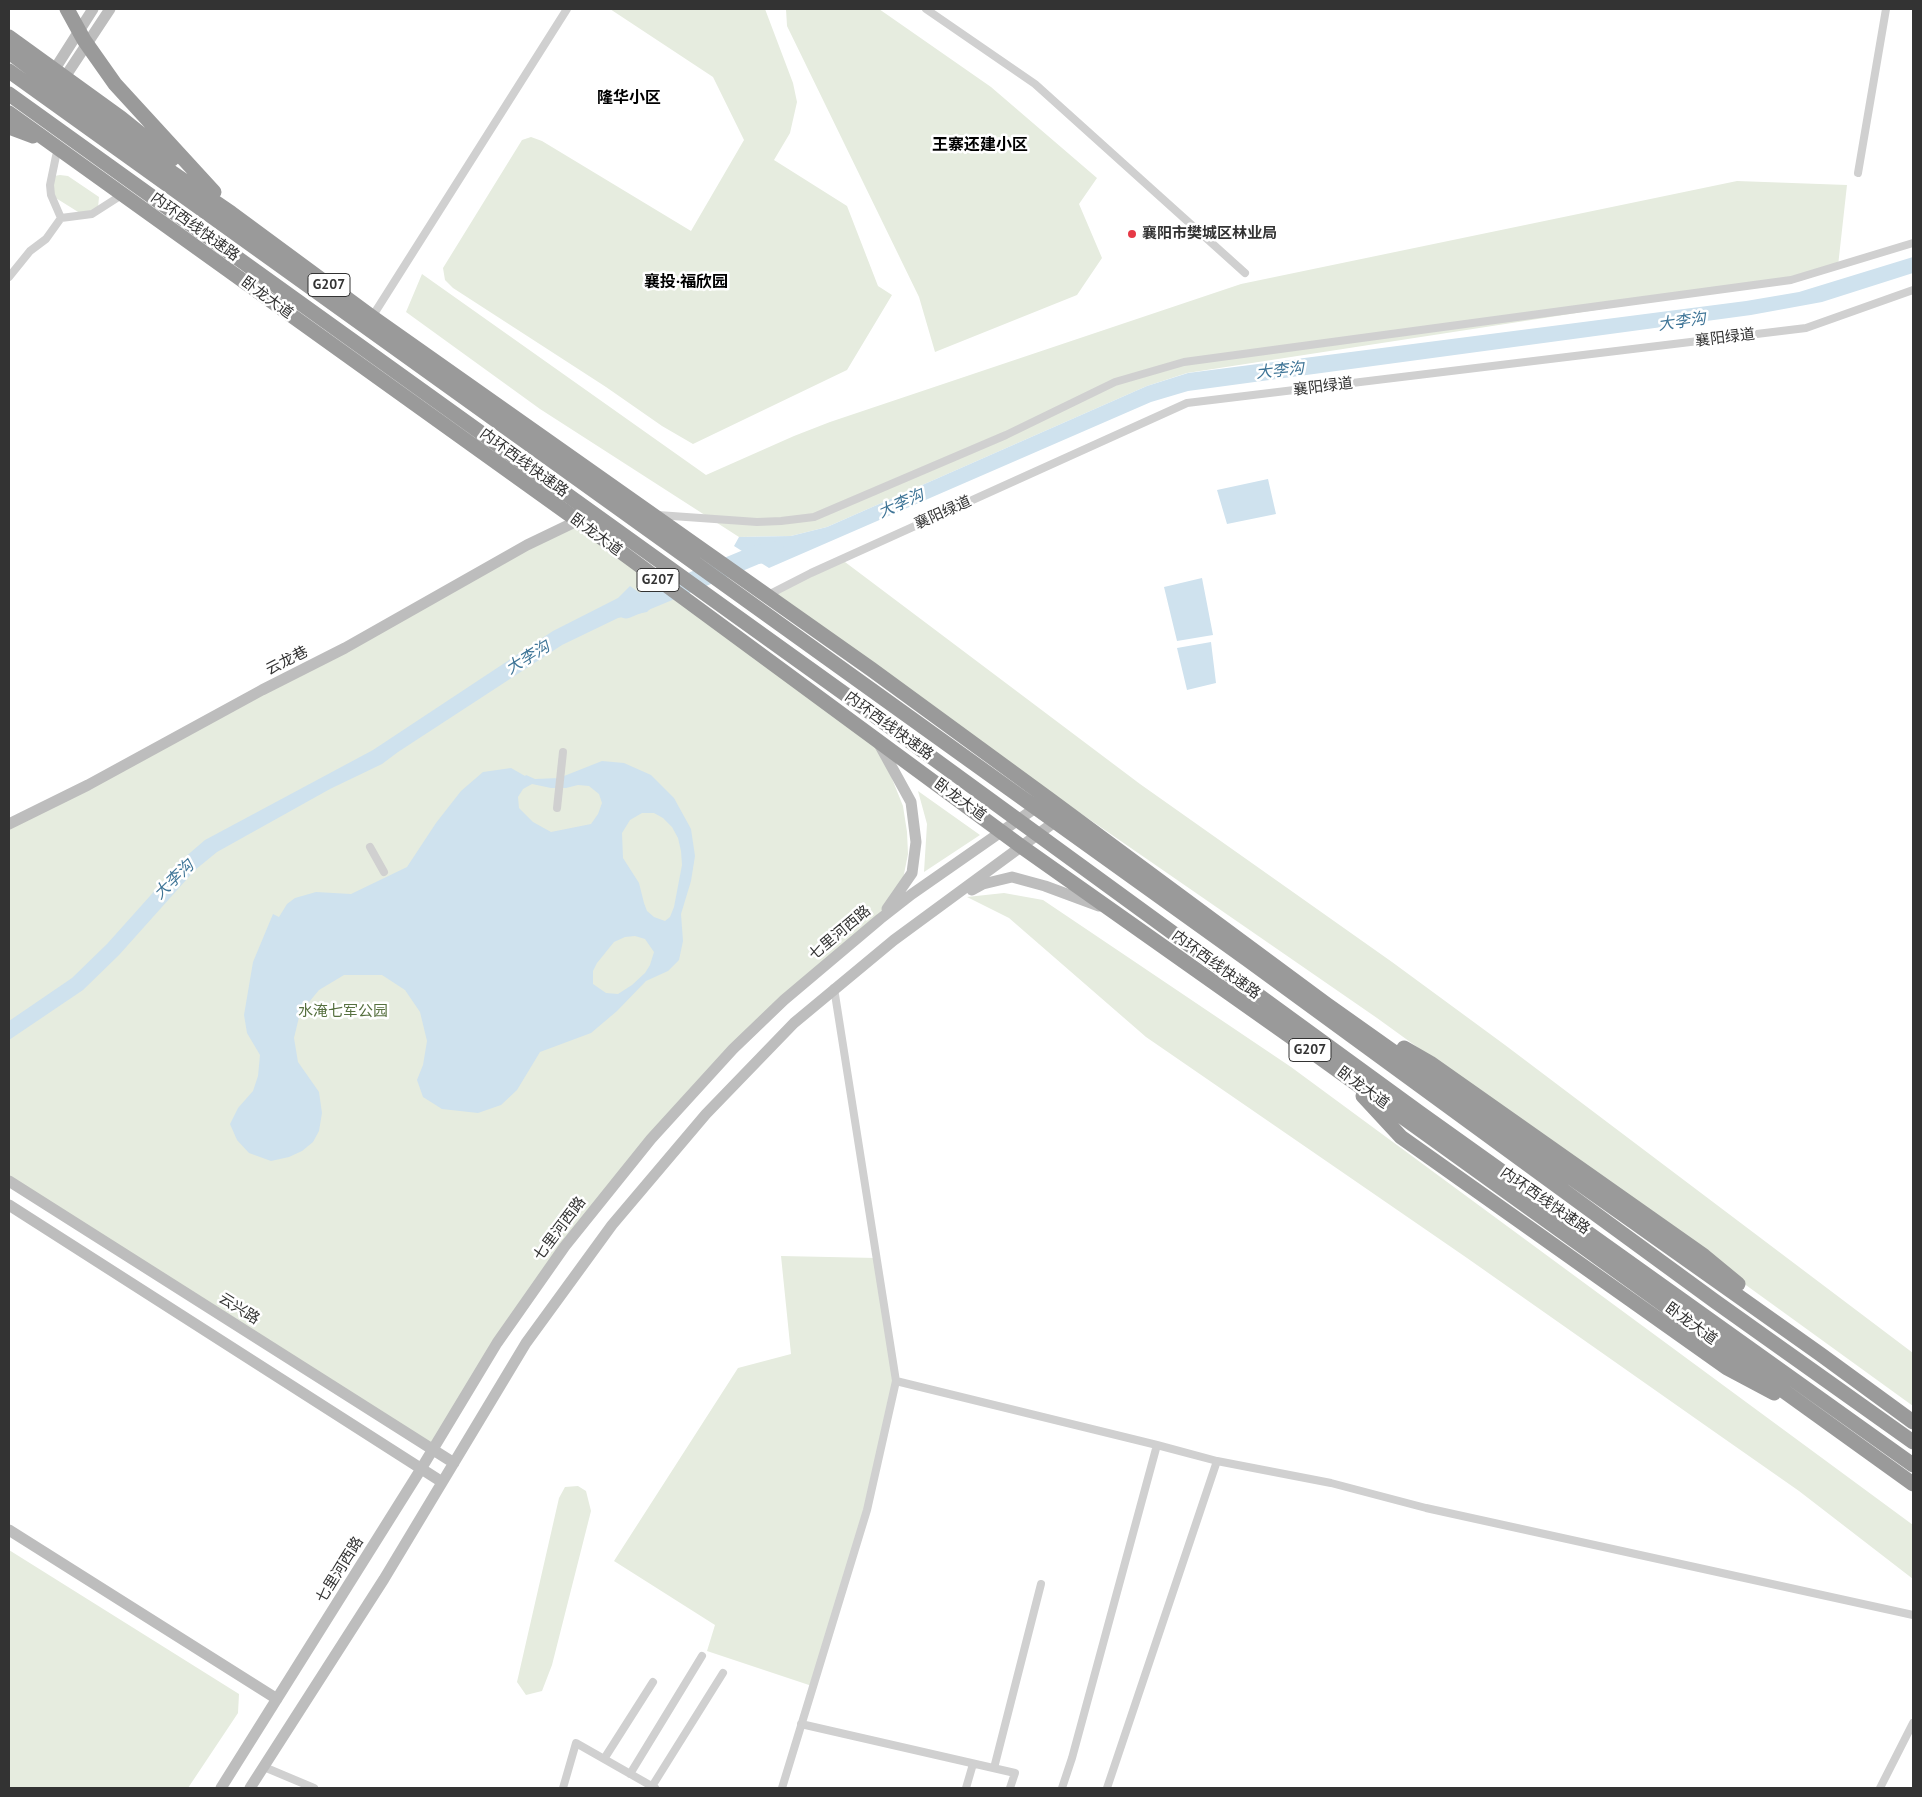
<!DOCTYPE html>
<html>
<head>
<meta charset="utf-8">
<style>
	body { margin:0 }
	#map { position:relative; width:1922px; height:1797px; overflow:hidden; background:#fff; font-family:"PT Sans",sans-serif }
	canvas { display:block }
	.frame { position:absolute; inset:0; border:10px solid #333; pointer-events:none }
</style>
</head>
<body>
<div id="map">
<canvas width="1922" height="1797"></canvas>
<div class="frame"></div>
</div>
<script>
const context = document.querySelector('canvas').getContext('2d');
context.lineJoin = 'round';
function fill(path, color) {
  context.fillStyle = color;
  context.fill(path, 'evenodd');
}
function shape(rows) {
  const path = new Path2D();
  for (const r of rows) {
    path.moveTo(r[0], r[1]);
    for (let i = 2; i < r.length; i += 2) path.lineTo(r[i], r[i + 1]);
  }
  return path;
}
function trace(path, color, width, dash) {
  context.strokeStyle = color;
  context.lineWidth = width;
  context.lineCap = dash ? 'butt' : 'round';
  context.setLineDash(dash || []);
  context.stroke(path);
}
function drawText(font, color, halo, rows, align = 'center') {
  context.font = font + ' "PT Sans","Noto Sans SC",sans-serif';
  context.lineWidth = 5;
  context.setLineDash([]);
  context.textBaseline = 'middle';
  context.strokeStyle = halo;
  context.fillStyle = color;
  for (const [text, x, y, turn = 0] of rows) {
    context.save();
    context.translate(x, y);
    context.rotate((+turn || 0) * Math.PI / 180);
    context.textAlign = isNaN(turn) ? turn : align;
    if (halo) context.strokeText(text, 0, 0);
    context.fillText(text, 0, 0);
    context.restore();
  }
}
const green = shape([
	[610,9,765,9,793,83,797,102,790,133,774,160,847,206,878,286,892,295,847,370,693,444,662,426,606,387,453,288,445,280,443,268,522,140,531,137,542,141,691,231,744,140,713,77],
	[786,9,879,9,991,87,1097,178,1079,204,1102,258,1077,295,935,352,919,297,787,26],
	[60,175,68,176,99,197,98,208,83,215,51,195,54,176],
	[1737,181,1847,185,1838,266,1791,280,1187,373,1147,386,827,527,791,536,739,537,540,409,406,312,422,274,706,475,794,436,830,422,1241,284],
	[577,521,876,739,903,806,907,832,908,854,903,879,880,919,734,1049,565,1246,433,1449,9,1181,9,824],
	[841,559,1140,784,1392,962,1505,1045,1913,1353,1913,1406,1377,1018,766,596],
	[918,791,980,835,924,872,927,824],
	[1004,893,1043,900,1291,1067,1913,1525,1913,1579,1799,1491,1709,1428,1467,1258,1146,1037,1009,918,967,897],
	[781,1256,877,1258,896,1381,867,1510,812,1686,707,1651,715,1625,614,1561,738,1368,791,1354],
	[578,1486,586,1491,591,1511,552,1665,542,1691,526,1695,517,1682,559,1498,565,1487],
	[9,1550,239,1694,238,1713,188,1788,9,1788]
]);
const water = shape([
	[1913,257,1913,273,1822,302,1751,315,1188,391,1151,402,769,568,734,546,739,537,791,536,827,527,1147,386,1188,373,1746,301,1799,292],
	[1268,479,1276,514,1227,524,1217,490],
	[1202,578,1213,635,1177,641,1164,587],
	[630,586,655,604,647,612,618,618,562,645,398,752,382,764,330,789,217,852,195,870,119,955,83,990,9,1040,9,1021,72,978,107,944,184,858,205,840,373,750,553,631,618,598],
	[1211,642,1216,683,1187,690,1177,648],
	[602,761,624,763,651,775,674,798,691,829,695,856,691,881,681,914,683,941,679,960,668,971,646,981,617,1011,591,1033,540,1052,517,1090,501,1105,478,1113,442,1109,423,1097,417,1080,423,1065,427,1041,420,1012,405,990,382,975,344,975,319,990,300,1013,294,1038,298,1062,319,1092,322,1113,319,1131,313,1142,302,1151,289,1157,271,1161,249,1153,237,1140,230,1124,238,1108,253,1091,258,1076,260,1055,247,1033,244,1015,253,962,273,914,279,917,287,904,295,898,316,892,351,894,407,867,436,823,461,791,483,772,511,768,525,776,526,775,535,779,559,778],
	[532,784,551,788,566,788,578,785,589,786,599,794,602,803,598,814,591,824,551,832,533,822,519,808,518,797,523,789],
	[642,813,654,813,663,818,672,827,678,838,681,851,682,865,674,907,670,917,665,921,654,917,647,911,644,903,639,883,623,858,622,833,630,820],
	[635,936,645,939,654,952,650,965,645,973,632,985,618,994,606,993,593,984,593,971,597,963,614,942,625,937]
]);
const river = shape([
	[626,609,756,555,775,551]
]);
const street = shape([
	[926,9,1035,84,1245,273],
	[56,156,50,185,51,195,61,218],
	[1858,173,1886,9],
	[9,277,30,251,46,239,61,218,92,214,117,198],
	[372,317,567,9],
	[658,515,757,522,781,521,814,517,1006,435,1115,382,1184,362,1791,280,1913,243],
	[766,596,811,573,1187,403,1806,328,1913,290],
	[557,808,563,752],
	[370,847,384,872],
	[896,1381,1157,1445,1217,1461,1331,1483,1426,1508,1913,1615],
	[801,1724,1015,1773,1010,1788],
	[604,1759,653,1682],
	[264,1767,314,1788],
	[994,1768,1041,1584],
	[630,1774,702,1656],
	[563,1788,576,1743,655,1788],
	[651,1788,723,1673],
	[782,1788,867,1510,896,1381,834,988],
	[966,1788,973,1764],
	[1062,1788,1072,1758,1157,1445],
	[1107,1788,1217,1461],
	[1880,1788,1913,1723]
]);
const secondary = shape([
	[51,75,93,9],
	[61,83,110,9],
	[878,742,911,802,916,842,912,873,887,909],
	[9,824,88,785,262,690,345,648,527,545,577,521],
	[972,890,983,884,1012,877,1045,886,1099,906],
	[9,1181,454,1463],
	[9,1205,442,1482],
	[9,1530,277,1699],
	[221,1788,421,1469,497,1343,565,1246,651,1139,733,1049,784,1000,880,919,912,894,1041,804],
	[250,1788,384,1579,526,1343,612,1225,706,1114,794,1023,894,940,1060,818]
]);
const highway = shape([
	[67,9,84,40,115,84,214,192],
	[9,37,121,118,172,159],
	[9,52,155,161,231,213,372,317,871,669,1049,799,1326,1004,1820,1354,1913,1422],
	[9,71,1248,960,1716,1302,1913,1442],
	[9,94,849,697,1420,1113,1913,1465],
	[9,113,609,543,1022,847,1304,1046,1913,1484],
	[9,127,33,136],
	[1404,1048,1430,1063,1704,1256,1738,1284],
	[1363,1096,1401,1137,1727,1368,1774,1393]
]);
const markers = [
	[1132,234,5,"#e63946"]
];
const shields = [
	[329,285,42],
	[658,580,42],
	[1310,1050,42]
];
const shieldNames = [
	["G207",329,285],
	["G207",658,580],
	["G207",1310,1050]
];
const streetNames = [
	["内环西线快速路",195,227,36],
	["卧龙大道",267,298,36],
	["襄阳绿道",1725,338,-7],
	["襄阳绿道",1323,387,-7],
	["内环西线快速路",524,463,36],
	["襄阳绿道",943,513,-24],
	["卧龙大道",596,535,36],
	["云龙巷",287,661,-27],
	["内环西线快速路",889,726,36],
	["卧龙大道",960,800,36],
	["七里河西路",840,933,-40],
	["内环西线快速路",1216,965,36],
	["卧龙大道",1363,1088,36],
	["内环西线快速路",1545,1201,35],
	["七里河西路",560,1229,-53],
	["云兴路",239,1309,32],
	["卧龙大道",1691,1324,36],
	["七里河西路",340,1570,-58]
];
const poiNames = [
	["襄阳市樊城区林业局",1142,234]
];
const parkNames = [
	["水淹七军公园",343,1012]
];
const neighbourhoodNames = [
	["隆华小区",629,98],
	["王寨还建小区",980,145],
	["襄投·福欣园",686,282]
];
const waterNames = [
	["大李沟",1682,322,-8],
	["大李沟",1280,371,-6],
	["大李沟",901,504,-24],
	["大李沟",528,658,-32],
	["大李沟",174,880,-44]
];
fill(green, '#e6ecdf');
fill(water, '#cfe2ee');
trace(river, '#cfe2ee', 19);
trace(street, '#d0d0d0', 8);
trace(secondary, '#bdbdbd', 11);
trace(highway, '#9a9a9a', 15);
for (const [x, y, r, color] of markers) {
  const dot = new Path2D();
  dot.arc(x, y, r, 0, 2 * Math.PI);
  context.fillStyle = color;
  context.fill(dot);
  trace(dot, '#fff', 2);
}
for (const [x, y, w] of shields) {
  const box = new Path2D();
  box.roundRect(x - w / 2, y - 11.5, w, 23, 4);
  context.fillStyle = '#fff';
  context.fill(box);
  trace(box, '#333', 1);
}
drawText('bold 14px', '#333', null, shieldNames);
drawText('15px', '#333', '#fff', streetNames);
drawText('bold 15px', '#333', '#fff', poiNames, 'left');
drawText('15px', '#56703f', '#fff', parkNames);
drawText('bold 16px', '#000', '#fff', neighbourhoodNames);
drawText('italic 16px', '#3f7597', '#fff', waterNames);
</script>
</body>
</html>
